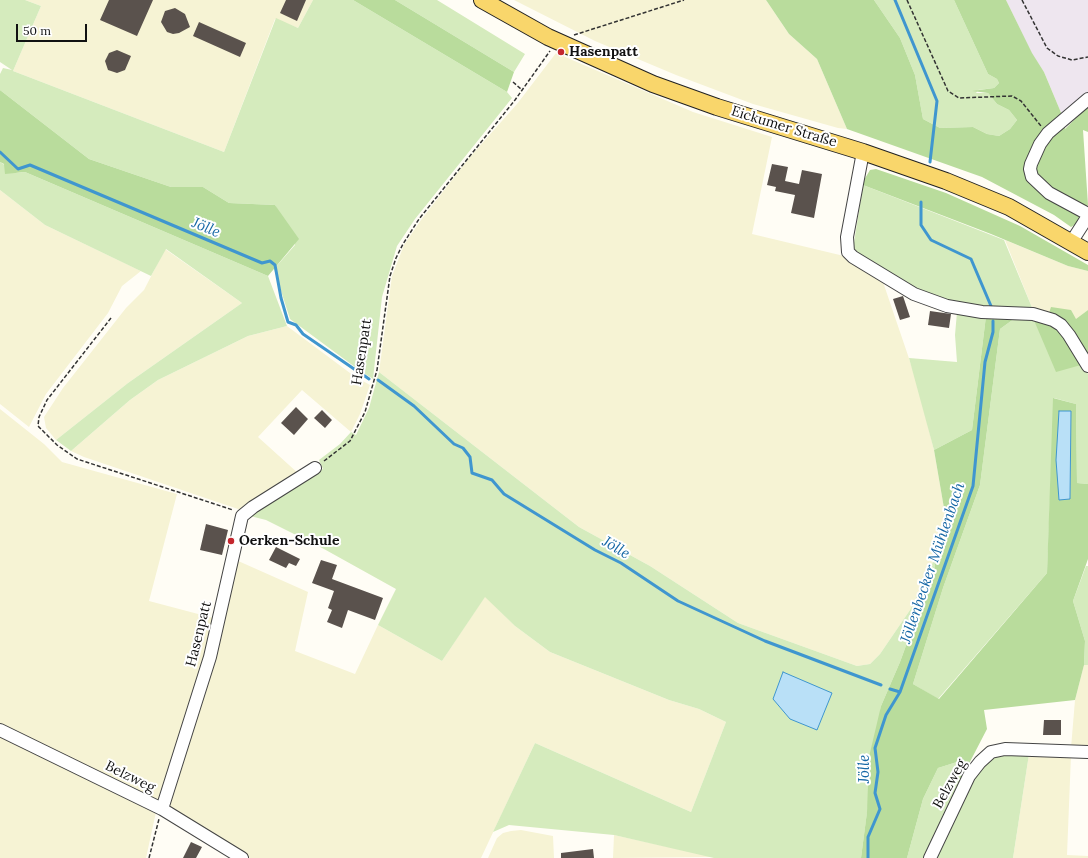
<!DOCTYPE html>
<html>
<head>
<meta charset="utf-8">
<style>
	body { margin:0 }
	#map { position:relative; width:1088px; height:858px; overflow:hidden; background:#fffdf5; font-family:Lora,serif }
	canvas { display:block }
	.scale { position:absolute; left:16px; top:24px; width:71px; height:18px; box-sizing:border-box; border:2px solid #111; border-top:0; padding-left:5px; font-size:12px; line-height:14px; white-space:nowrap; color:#111; -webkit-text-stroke:3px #fff; paint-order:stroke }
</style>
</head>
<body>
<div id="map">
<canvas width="1088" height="858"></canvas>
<div class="scale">50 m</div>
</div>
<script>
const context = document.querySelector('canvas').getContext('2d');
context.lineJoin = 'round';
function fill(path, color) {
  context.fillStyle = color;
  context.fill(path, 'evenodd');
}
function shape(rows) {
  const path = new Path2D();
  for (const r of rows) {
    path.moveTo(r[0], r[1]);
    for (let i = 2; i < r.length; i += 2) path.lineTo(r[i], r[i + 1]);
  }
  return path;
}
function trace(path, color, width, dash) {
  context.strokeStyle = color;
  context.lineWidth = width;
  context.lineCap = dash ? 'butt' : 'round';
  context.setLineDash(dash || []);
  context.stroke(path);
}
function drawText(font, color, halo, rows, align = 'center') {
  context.font = font + ' Lora,serif';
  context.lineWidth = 4;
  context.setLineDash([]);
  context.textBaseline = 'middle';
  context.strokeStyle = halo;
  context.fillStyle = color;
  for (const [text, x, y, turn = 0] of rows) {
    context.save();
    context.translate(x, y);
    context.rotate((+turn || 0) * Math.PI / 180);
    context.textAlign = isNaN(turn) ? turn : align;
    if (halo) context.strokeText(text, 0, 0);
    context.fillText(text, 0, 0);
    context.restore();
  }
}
const industrial = shape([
	[1006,0,1088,0,1088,94,1062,115,1044,72,1032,54]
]);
const farmland = shape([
	[25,0,313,0,298,28,275,19,224,152,13,71,41,6],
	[514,0,766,0,789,34,817,59,847,129,838,128,753,104,676,75,595,41],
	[556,53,693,112,772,137,752,234,844,256,883,282,916,379,934,450,945,514,934,560,910,610,880,654,870,664,857,666,738,623,650,566,579,527,379,372,392,276,404,245,421,220,469,158,517,104],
	[0,190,45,225,141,271,122,286,108,313,46,394,29,427,0,404],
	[1005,240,1068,266,1088,271,1088,310,1076,320,1033,310],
	[165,249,242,303,128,383,56,440,46,428,44,417,63,388,126,308,144,290],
	[287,326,354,376,370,385,360,414,351,432,302,390,258,437,299,474,241,510,84,457,71,451,130,400,158,380,248,336],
	[0,409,44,444,62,462,177,494,149,601,217,619,160,802,0,724],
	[236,560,308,592,295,651,355,674,378,625,442,661,485,596,515,626,550,652,669,700,699,709,726,722,691,812,535,743,481,858,250,858,168,806],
	[1084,665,1088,665,1088,748,1071,748,1075,700],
	[0,737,156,812,146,858,0,858],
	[1029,754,1071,755,1067,855,1088,856,1088,858,1013,858],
	[521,830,553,836,554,858,488,858,497,838,503,833,511,831],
	[614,835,714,857,613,858]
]);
const green = shape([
	[0,0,25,0,41,6,13,71,224,152,276,18,298,28,313,0,353,0,507,92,512,98,415,219,397,246,382,297,373,379,359,370,290,319,274,269,295,245,275,205,229,203,203,187,171,187,89,159,0,90,0,74,3,68,12,70,0,62],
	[395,0,437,0,525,54,514,72],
	[874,0,954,0,988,74,997,79,999,83,994,88,978,90,976,93,988,93,997,104,1009,110,1017,120,1010,129,999,136,987,134,973,127,940,128,923,119,915,75,900,38],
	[0,162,17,173,25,172,268,276,287,326,248,336,158,380,130,400,71,451,56,440,128,383,242,303,166,249,151,276,45,225,0,190],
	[863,185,1004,240,1033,310,972,308,908,287,858,256,853,249],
	[957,312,986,316,972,430,934,450,909,358,957,362,955,335],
	[1018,316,1033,318,1081,365,1088,374,1088,484,1077,483,1076,404,1054,398,1047,573,938,699,913,684,943,588,980,485,1000,329],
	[379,372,579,527,650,566,738,623,857,666,870,664,880,654,910,610,934,560,935,566,900,662,881,706,861,858,714,858,614,835,509,825,493,832,535,743,691,812,726,722,699,709,669,700,550,652,515,626,485,597,442,661,378,625,396,589,324,549,266,520,250,516,314,473,323,469,319,460,340,444,351,432,356,435,369,408],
	[1086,566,1088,566,1088,665,1084,665,1085,641,1073,601],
	[1005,754,1029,754,1013,858,935,858,972,780,991,758],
	[957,762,960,781,925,858,907,858,923,799,938,768]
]);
const forest = shape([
	[353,0,395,0,514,72,507,92],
	[766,0,874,0,900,38,915,75,923,119,940,128,973,127,987,134,999,136,1010,129,1017,120,1009,110,997,104,988,93,972,91,994,88,999,83,997,79,988,74,954,0,1006,0,1032,53,1044,72,1062,115,1065,129,1088,106,1088,132,1083,130,1088,205,1078,216,1079,218,1076,224,1071,227,1054,215,982,177,847,129,817,59,789,34],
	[0,90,89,159,171,187,203,187,229,203,275,205,299,239,268,276,25,172,5,174,4,164,0,162],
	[876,169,946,193,1020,226,1088,265,1088,271,1068,266,991,234,863,185,864,180,870,170],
	[1051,307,1071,310,1076,319,1088,310,1088,360,1049,313],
	[986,316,1018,316,1000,329,980,485,943,588,913,684,939,699,1047,573,1053,398,1076,404,1077,483,1088,484,1088,559,1073,601,1085,641,1084,665,1075,700,984,710,987,729,960,781,957,762,938,768,923,799,907,858,861,858,867,812,869,757,881,706,900,662,935,566,934,560,945,514,934,450,972,430],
	[1059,411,1071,411,1070,499],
	[1033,318,1056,325,1081,365,1056,372]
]);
const water = shape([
	[1059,411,1071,411,1070,499,1059,500,1056,460,1059,411],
	[783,672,832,693,817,730,790,719,773,699,783,672]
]);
const stream = shape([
	[895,0,937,101,930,162],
	[0,152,18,169,30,165,262,263,270,261,275,265,281,298,288,322,296,325,303,334,357,371],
	[921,202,921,225,931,240,971,259,991,306],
	[362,374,369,379],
	[378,380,414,406,454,444,463,448,470,457,472,473,492,480,504,494,595,550,621,563,678,601,765,641,881,685],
	[890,689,900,692],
	[868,858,868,837,880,809,875,793,878,772,875,748,886,715,900,692,973,486,985,362,993,332,993,321]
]);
const building = shape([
	[109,0,153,0,137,36,100,20],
	[286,0,306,0,297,21,280,13],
	[175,8,185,14,190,27,179,33,173,34,167,32,161,22,165,11],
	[199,22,246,43,240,57,193,36],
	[117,50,131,56,125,70,117,73,108,70,105,61,109,53],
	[772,164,788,167,785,181,799,184,802,170,822,174,814,218,791,213,795,195,775,191,776,187,767,185],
	[903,296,910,317,900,320,893,299],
	[930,311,951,314,949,328,928,325],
	[296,407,308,419,294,435,281,423],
	[322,410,332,420,325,428,314,418],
	[206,524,228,530,222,555,200,550],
	[276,547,300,559,296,566,289,563,286,568,269,560],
	[321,560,337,565,332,579,383,598,375,620,348,610,342,628,327,622,332,610,328,608,334,591,312,583],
	[1044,720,1061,720,1061,735,1043,735],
	[191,842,202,847,196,858,183,858],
	[593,849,594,858,561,858,561,853]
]);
const path = shape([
	[907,0,948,91,959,98,1012,96,1021,101,1041,126],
	[1022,0,1047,48,1058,56,1072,60,1088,57],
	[574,35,684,0],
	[513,82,521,89],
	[111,318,47,400,39,417,38,426,57,445,77,459,233,510],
	[324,461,350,441,365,412,377,370,390,276,396,258,403,244,419,219,515,100,550,51],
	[149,858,159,819]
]);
const minor = shape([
	[1088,99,1048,133,1040,144,1031,164,1030,169,1032,177,1049,193,1088,214],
	[863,152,847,237,848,252,853,257,914,294,947,306,982,312,1033,314,1053,320,1061,325,1069,335,1088,366],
	[1072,241,1088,216],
	[0,730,162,809,242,858],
	[162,809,210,657,242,516,253,507,315,468],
	[930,858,969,776,980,762,991,752,1005,749,1088,752]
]);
const major = shape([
	[482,0,548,37,653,84,717,107,863,152,946,181,1009,207,1088,252]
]);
const markers = [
	[561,52,4,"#c4262e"],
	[231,541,4,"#c4262e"]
];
const poiNames = [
	["Hasenpatt",569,52],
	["Oerken-Schule",239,541]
];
const streetNames = [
	["Eickumer Straße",784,127,17],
	["Hasenpatt",362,352,-81],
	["Hasenpatt",199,634,-76],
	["Belzweg",130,777,26],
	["Belzweg",950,784,-61]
];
const waterNames = [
	["Jölle",206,228,23],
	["Jölle",616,548,31],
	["Jöllenbecker Mühlenbach",933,563,-71],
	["Jölle",865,769,-90]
];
fill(industrial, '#eee6ef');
fill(farmland, '#f6f3d4');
fill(green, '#d5ebbd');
fill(forest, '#b9dc9c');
fill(water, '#b9e0f7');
trace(water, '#3f96cf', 1);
trace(stream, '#3f96cf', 3);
fill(building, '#5a524d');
trace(minor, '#444', 14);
trace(major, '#222', 18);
trace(path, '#333', 1.5, [4, 2]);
trace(minor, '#fff', 12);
trace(major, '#f9d66b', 16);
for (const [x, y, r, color] of markers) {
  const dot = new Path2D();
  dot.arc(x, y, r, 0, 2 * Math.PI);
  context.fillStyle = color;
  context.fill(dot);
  trace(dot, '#fff', 1.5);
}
drawText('bold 14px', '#111', '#fff', poiNames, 'left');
drawText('14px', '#111', '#fff', streetNames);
drawText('italic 15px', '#1768a6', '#fff', waterNames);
</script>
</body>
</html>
